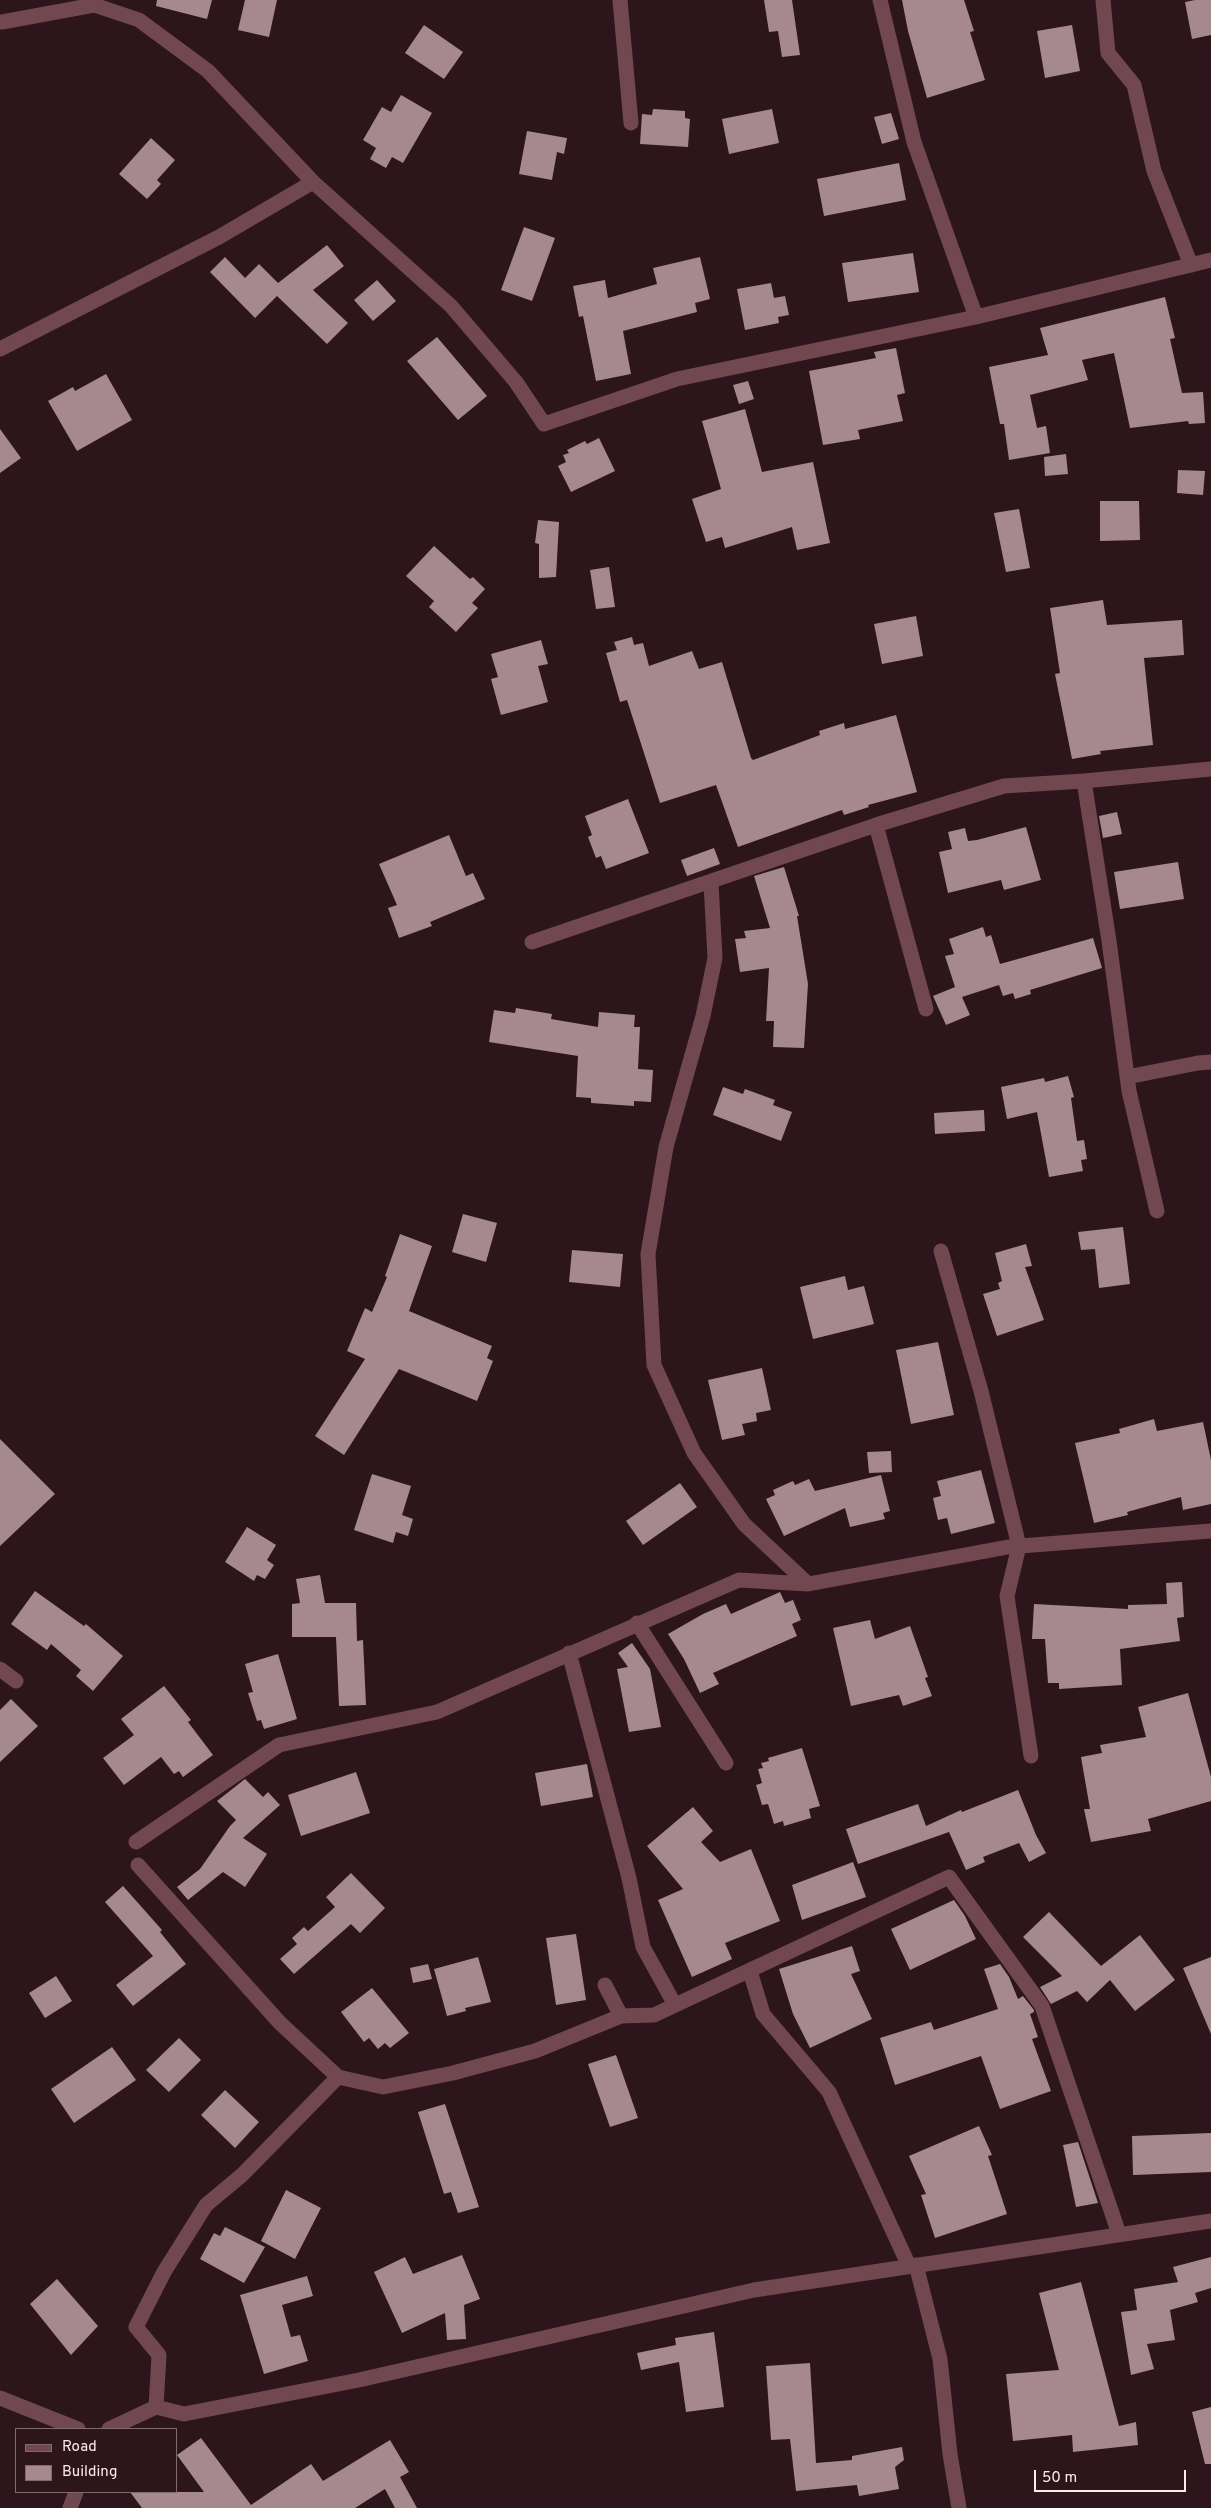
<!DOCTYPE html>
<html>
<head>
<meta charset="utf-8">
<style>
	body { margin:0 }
	#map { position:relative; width:1211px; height:2508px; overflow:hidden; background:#2c161b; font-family:Overpass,sans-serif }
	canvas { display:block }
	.legend { position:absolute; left:15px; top:2428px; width:162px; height:65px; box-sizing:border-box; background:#2c161b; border:1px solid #7f6b6f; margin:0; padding:6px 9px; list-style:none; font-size:15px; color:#fcebee }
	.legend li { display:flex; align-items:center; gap:10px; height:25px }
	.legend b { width:25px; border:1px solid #7f6b6f }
	.scale { position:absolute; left:1034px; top:2470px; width:152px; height:22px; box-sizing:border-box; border:2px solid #fcebee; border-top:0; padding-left:6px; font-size:15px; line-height:18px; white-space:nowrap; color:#fcebee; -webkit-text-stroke:4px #2c161b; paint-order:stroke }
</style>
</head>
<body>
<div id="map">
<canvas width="1211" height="2508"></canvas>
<ul class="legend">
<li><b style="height:6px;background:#714750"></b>Road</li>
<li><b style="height:14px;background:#a6898e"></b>Building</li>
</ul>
<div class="scale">50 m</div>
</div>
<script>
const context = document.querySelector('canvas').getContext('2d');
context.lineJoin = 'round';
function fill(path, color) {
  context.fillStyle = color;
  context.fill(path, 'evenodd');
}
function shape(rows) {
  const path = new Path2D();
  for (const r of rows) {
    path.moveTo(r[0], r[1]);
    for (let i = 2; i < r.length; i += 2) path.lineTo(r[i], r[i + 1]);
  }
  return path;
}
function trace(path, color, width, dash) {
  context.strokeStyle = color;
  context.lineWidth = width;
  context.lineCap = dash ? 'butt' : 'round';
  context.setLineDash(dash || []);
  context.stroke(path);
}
const building = shape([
	[157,0,212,0,207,19,156,6],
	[245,0,277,0,269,37,238,30],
	[764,0,792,0,800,55,782,57,778,31,769,32],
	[902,0,964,0,974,31,970,32,985,80,927,98,908,31],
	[1195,0,1211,0,1211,35,1192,39,1185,2],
	[424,25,463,52,444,79,405,53],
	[1072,25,1080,71,1045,78,1037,31],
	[401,95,432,113,403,163,392,157,386,168,370,159,376,148,363,140,382,107,391,112],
	[653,109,685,111,685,118,690,119,688,147,640,144,642,114,652,115],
	[772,109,779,143,729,154,722,119],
	[891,113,899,139,882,144,874,117],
	[527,131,567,138,564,154,557,152,552,180,519,174],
	[151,138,175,160,157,180,161,184,147,199,119,174],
	[899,163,906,200,824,216,817,179],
	[524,227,555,238,532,301,501,290],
	[327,245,344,266,313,290,348,323,327,344,277,296,255,318,210,272,225,257,245,278,259,264,278,283],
	[913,253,919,292,848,302,842,263],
	[700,257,710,299,695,303,697,312,623,331,631,374,596,381,583,316,579,317,573,286,605,280,608,298,657,284,653,268],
	[377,280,396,301,373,321,354,300],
	[771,283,774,298,785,296,789,315,778,317,779,323,745,330,737,289],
	[1165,297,1175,338,1170,339,1182,393,1203,392,1205,423,1189,424,1188,421,1130,428,1114,353,1082,360,1088,380,1030,395,1037,428,1046,426,1050,453,1009,460,1004,424,1000,424,989,367,1048,355,1040,328],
	[437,337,487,396,458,420,407,361],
	[896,348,905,393,897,395,903,421,858,430,860,439,823,445,809,371,876,358,874,352],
	[106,374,132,420,77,451,48,401,73,387,75,391],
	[748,381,754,399,739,404,733,385],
	[745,409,762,472,813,462,830,543,797,550,792,527,725,548,722,537,706,542,692,499,721,489,702,421],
	[0,429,21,458,0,473],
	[599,438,615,471,571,492,558,466,566,462,563,455,569,453,567,450,585,441,587,444],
	[1066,454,1068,474,1045,476,1044,457],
	[1178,470,1205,471,1203,495,1177,493],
	[1100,501,1139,501,1140,540,1100,541],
	[1019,509,1030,568,1006,572,994,513],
	[538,520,559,522,556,577,539,578,539,544,535,543],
	[434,546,470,579,473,577,485,589,472,603,478,608,456,632,429,607,434,601,406,576],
	[609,567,615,607,596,609,590,570],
	[1103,600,1107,625,1182,620,1184,655,1144,658,1153,745,1100,751,1101,754,1072,759,1055,674,1060,673,1050,608],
	[916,616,923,656,882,664,874,624],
	[632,637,634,645,643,643,649,666,692,651,699,669,722,662,751,758,753,760,820,735,819,731,844,723,845,729,896,715,917,792,868,805,869,807,844,815,842,810,738,847,716,785,660,803,627,700,620,702,606,653,617,650,614,642],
	[541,640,548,664,538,666,548,702,501,715,491,679,498,677,491,654],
	[628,799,649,853,606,869,601,856,596,858,588,837,592,835,585,816],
	[1117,812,1122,834,1103,838,1099,816],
	[1026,827,1041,880,1004,890,1001,880,948,893,939,852,952,849,948,832,965,828,968,841,977,840],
	[449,835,466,876,473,873,485,899,430,922,432,926,399,938,388,908,397,905,379,864],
	[714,848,720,864,687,876,681,860],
	[1178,862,1184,899,1120,909,1114,872],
	[784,867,799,916,797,916,808,984,804,1048,773,1047,774,1021,766,1021,769,968,740,972,735,939,746,938,744,931,770,928,754,876],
	[983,927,986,937,991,935,1000,964,1093,938,1102,968,1030,990,1031,994,1015,999,1013,993,1003,996,999,985,962,997,970,1015,946,1025,933,996,955,987,945,956,954,954,949,939],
	[516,1008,552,1014,551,1019,598,1027,599,1012,635,1015,634,1027,640,1027,638,1069,653,1070,651,1102,634,1101,634,1106,591,1103,591,1098,576,1097,578,1056,489,1042,494,1010,515,1013],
	[1068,1076,1074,1097,1071,1098,1077,1141,1084,1140,1087,1159,1081,1160,1083,1171,1049,1177,1037,1112,1007,1119,1001,1087,1044,1078,1045,1082],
	[723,1087,743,1094,745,1089,775,1100,773,1105,792,1112,781,1141,713,1115],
	[984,1110,985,1131,935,1134,934,1113],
	[463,1214,497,1223,486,1262,452,1252],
	[1123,1227,1130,1284,1099,1288,1095,1249,1081,1250,1078,1232],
	[400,1234,432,1246,409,1311,492,1346,487,1358,493,1361,477,1401,399,1369,344,1455,315,1436,365,1359,347,1351,365,1308,372,1312,387,1277,385,1276],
	[1026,1244,1032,1266,1025,1267,1044,1320,997,1336,983,1294,1000,1289,998,1283,1002,1281,995,1253],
	[572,1250,623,1254,620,1287,569,1282],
	[845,1276,848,1290,864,1286,874,1324,813,1339,800,1287],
	[938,1342,954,1415,911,1424,896,1350],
	[762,1368,771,1410,756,1413,757,1421,742,1424,745,1435,722,1440,708,1380],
	[1154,1419,1157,1431,1203,1422,1211,1460,1211,1504,1183,1510,1181,1497,1127,1512,1128,1515,1094,1523,1075,1443,1120,1433,1119,1429],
	[0,1439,55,1494,0,1546],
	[891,1451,892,1472,869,1473,867,1452],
	[981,1470,995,1523,951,1534,947,1518,938,1520,933,1498,941,1496,937,1481],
	[372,1474,411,1486,402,1515,413,1519,408,1536,396,1532,393,1543,354,1530],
	[881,1475,890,1511,883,1513,885,1519,850,1527,845,1508,784,1536,766,1499,775,1495,773,1490,793,1481,795,1485,809,1479,815,1491],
	[680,1483,697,1507,643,1545,626,1521],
	[247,1527,276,1545,267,1560,274,1565,265,1579,257,1575,254,1581,225,1562],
	[320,1575,325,1603,356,1603,357,1641,363,1640,366,1705,339,1706,336,1637,292,1637,292,1604,300,1603,296,1579],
	[1182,1582,1184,1617,1177,1618,1180,1641,1120,1649,1122,1685,1059,1689,1059,1683,1048,1683,1045,1639,1032,1639,1034,1604,1128,1609,1128,1605,1167,1604,1166,1583],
	[35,1591,84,1626,86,1624,123,1656,93,1691,76,1676,81,1670,51,1644,47,1650,11,1624],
	[780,1592,785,1603,793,1600,801,1620,792,1624,797,1636,713,1673,719,1684,700,1693,684,1659,668,1634,703,1614,726,1604,731,1614],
	[870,1620,875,1639,910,1626,928,1677,925,1678,932,1696,903,1706,899,1695,851,1706,833,1628],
	[632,1643,650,1669,661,1727,629,1732,617,1669,628,1667,618,1653],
	[278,1654,297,1719,264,1729,261,1720,257,1721,248,1693,253,1692,245,1664],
	[164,1686,191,1720,188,1722,213,1755,183,1777,179,1771,174,1774,161,1757,124,1785,103,1758,134,1735,121,1719],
	[1188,1693,1211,1777,1211,1801,1148,1819,1151,1831,1091,1842,1084,1809,1090,1809,1081,1757,1102,1753,1100,1745,1146,1737,1138,1707],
	[11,1699,38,1726,0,1762,0,1710],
	[802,1748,820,1806,809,1809,811,1818,784,1826,783,1821,774,1824,768,1804,762,1805,756,1785,762,1783,758,1769,763,1768,761,1763,769,1761,768,1758],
	[587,1764,593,1797,541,1806,535,1773],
	[356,1772,370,1813,301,1836,288,1795],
	[245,1779,263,1797,268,1792,280,1805,243,1838,267,1854,245,1887,223,1872,188,1900,177,1887,200,1869,230,1826,236,1820,217,1801],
	[1018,1790,1036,1835,1046,1853,1029,1862,1019,1843,983,1857,985,1862,966,1870,949,1832,858,1864,846,1829,918,1804,926,1826,961,1810,962,1812],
	[693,1807,713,1831,701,1842,720,1862,751,1849,780,1921,725,1943,732,1959,692,1977,658,1900,683,1889,647,1846],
	[853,1862,866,1897,802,1920,792,1885],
	[351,1873,385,1908,360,1933,351,1924,294,1974,280,1959,297,1944,292,1938,304,1927,308,1931,335,1907,326,1897],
	[123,1886,162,1930,160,1932,186,1964,133,2006,116,1985,153,1956,105,1902],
	[954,1900,965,1916,976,1939,910,1970,891,1929],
	[1049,1912,1101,1966,1140,1935,1175,1980,1135,2011,1110,1980,1087,2002,1077,1991,1051,2004,1040,1987,1062,1976,1023,1937],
	[576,1934,586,2000,556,2005,546,1938],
	[852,1946,860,1971,851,1974,872,2019,810,2048,793,2014,779,1969],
	[478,1957,491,2002,465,2008,466,2011,447,2016,434,1969],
	[1211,1957,1211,2034,1183,1968],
	[428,1964,432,1979,413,1983,410,1968],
	[1000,1964,1009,1977,1018,1999,1023,1996,1034,2010,1034,2012,1030,2014,1038,2037,1032,2039,1051,2091,1000,2109,981,2056,895,2085,880,2038,931,2022,934,2030,998,2009,984,1969],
	[56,1976,72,2001,45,2018,29,1993],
	[372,1988,409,2033,390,2048,385,2043,378,2049,369,2038,364,2042,341,2012],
	[179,2038,201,2060,169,2092,146,2070],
	[112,2047,136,2080,74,2123,51,2089],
	[616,2055,638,2118,610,2127,588,2064],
	[225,2090,259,2122,235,2148,201,2115],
	[445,2104,479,2207,458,2213,451,2192,444,2194,418,2112],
	[979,2126,992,2155,988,2156,1007,2214,935,2238,921,2195,926,2194,909,2156],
	[1211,2133,1211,2172,1133,2175,1132,2136],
	[1078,2142,1098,2203,1076,2207,1063,2145],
	[286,2190,321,2208,295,2259,261,2241],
	[225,2227,265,2247,244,2283,200,2259,214,2233,220,2236],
	[462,2255,480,2299,464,2305,466,2339,447,2340,445,2313,402,2333,374,2272,405,2257,413,2274],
	[1211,2257,1211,2288,1195,2293,1198,2302,1170,2310,1175,2340,1147,2344,1154,2369,1131,2375,1121,2312,1137,2310,1134,2289,1178,2282,1173,2267],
	[307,2276,313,2296,282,2305,291,2337,300,2335,308,2361,264,2374,240,2295],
	[57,2279,98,2326,71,2355,30,2304],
	[1081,2282,1119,2426,1136,2422,1138,2445,1073,2452,1072,2435,1013,2441,1006,2374,1059,2370,1039,2293],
	[714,2332,724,2407,686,2412,679,2362,641,2370,637,2353,676,2345,675,2338],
	[810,2363,816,2463,852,2460,852,2456,902,2447,904,2460,895,2467,899,2489,859,2496,857,2485,796,2491,790,2439,771,2440,766,2366],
	[1211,2407,1211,2464,1205,2464,1192,2412],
	[201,2438,251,2505,311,2464,323,2481,390,2440,409,2472,400,2477,417,2508,395,2508,385,2489,355,2508,142,2508,130,2492,204,2492,177,2455]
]);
const minor = shape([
	[620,0,631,123],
	[880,0,914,142,976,317],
	[1103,0,1108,53,1134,85,1154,171,1191,265],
	[2,22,94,5,139,20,208,71,313,182,451,306,516,382,544,424,677,379,976,317,1211,260],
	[0,349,219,237,313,182],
	[1084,781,1109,941,1129,1091,1157,1211],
	[876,825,926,1009],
	[711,883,715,958,703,1016,666,1147,648,1254,654,1365,694,1453,744,1524,808,1584],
	[532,942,876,825,1004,786,1084,781,1211,769],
	[1127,1077,1198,1063,1211,1062],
	[941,1251,981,1391,1019,1546,1007,1596,1031,1756],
	[637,1623,726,1763],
	[569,1653,629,1878,643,1947,675,2005],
	[0,1669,16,1681],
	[136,1842,279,1745,437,1712,739,1580,808,1584,1008,1547,1211,1531],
	[138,1865,280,2023,338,2077,242,2175,206,2205,164,2272,136,2327,159,2355,156,2407,184,2414,359,2380,754,2290,1211,2221],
	[750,1971,763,2014,829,2092,909,2266],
	[621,2016,654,2015,949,1877,1042,2006,1119,2234],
	[338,2077,383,2087,453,2073,535,2051,621,2016,605,1985],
	[916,2265,940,2359,950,2454,959,2508],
	[0,2398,78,2429],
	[109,2429,156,2407],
	[70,2508,76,2492]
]);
fill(building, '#a6898e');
trace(minor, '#714750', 15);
</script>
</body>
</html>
